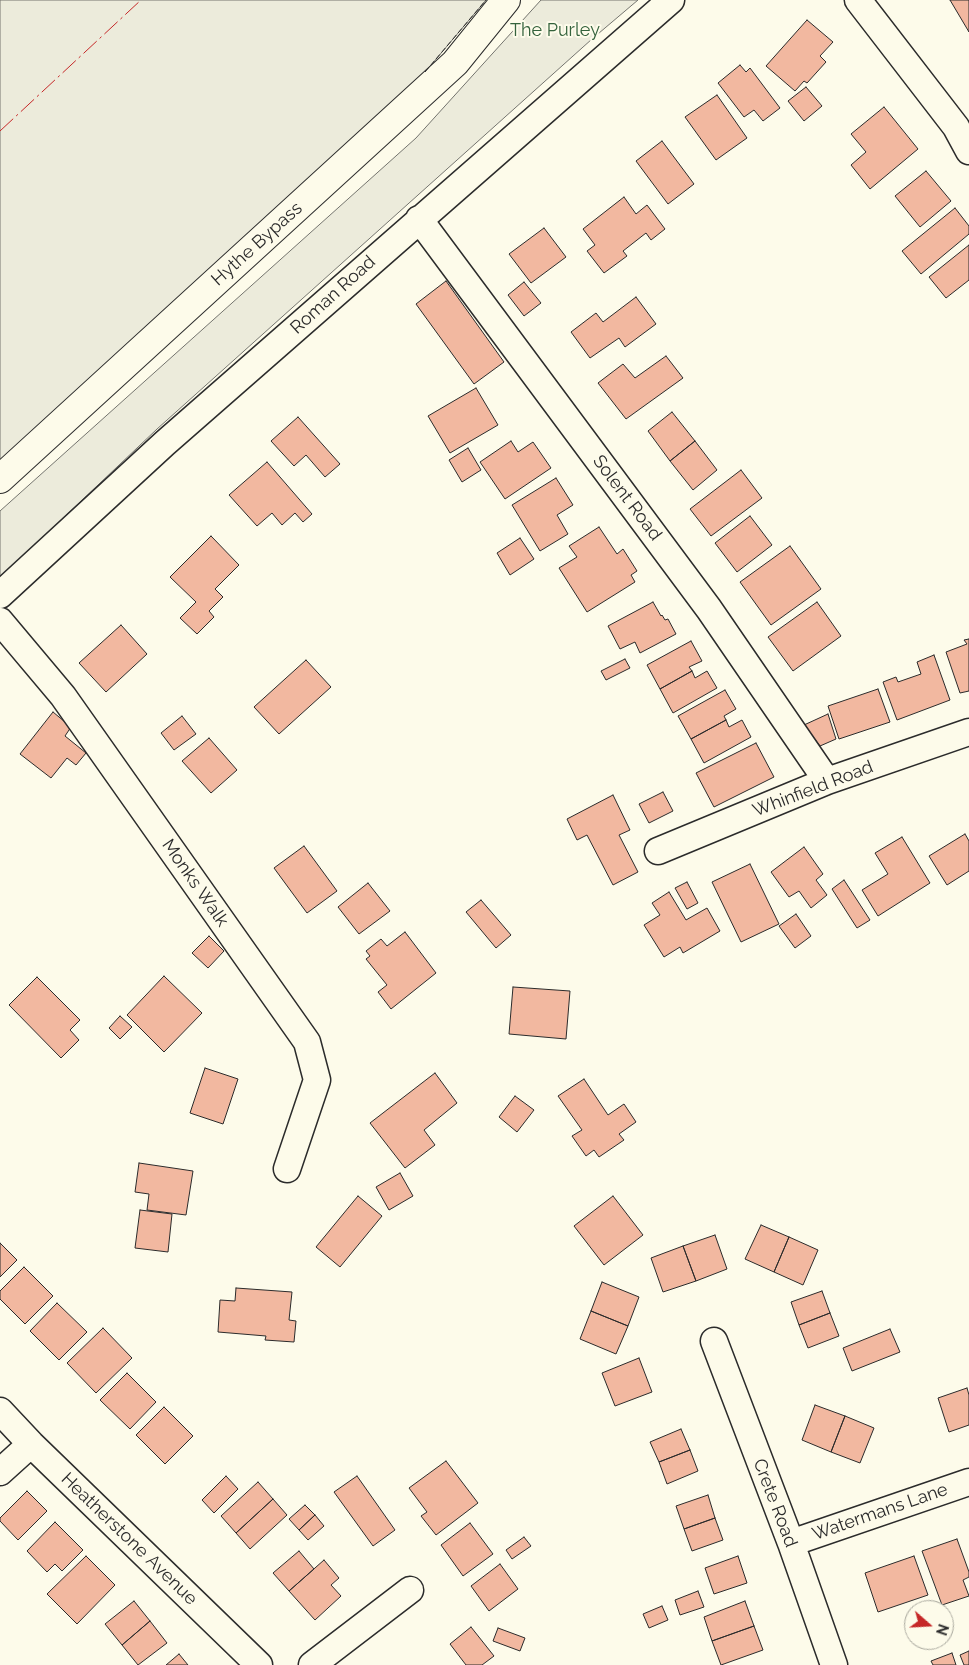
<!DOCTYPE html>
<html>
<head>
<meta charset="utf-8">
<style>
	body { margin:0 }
	#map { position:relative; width:969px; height:1665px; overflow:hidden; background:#fdfbea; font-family:Raleway,sans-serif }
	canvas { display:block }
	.north { position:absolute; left:904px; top:1600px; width:50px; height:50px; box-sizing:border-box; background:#fdfbea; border:1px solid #a9a89e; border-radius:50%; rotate:109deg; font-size:14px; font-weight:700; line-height:20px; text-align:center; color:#2b2b2b }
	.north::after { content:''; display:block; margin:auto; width:18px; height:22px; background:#c62828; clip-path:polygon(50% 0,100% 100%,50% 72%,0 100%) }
</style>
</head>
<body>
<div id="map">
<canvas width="969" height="1665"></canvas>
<div class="north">N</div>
</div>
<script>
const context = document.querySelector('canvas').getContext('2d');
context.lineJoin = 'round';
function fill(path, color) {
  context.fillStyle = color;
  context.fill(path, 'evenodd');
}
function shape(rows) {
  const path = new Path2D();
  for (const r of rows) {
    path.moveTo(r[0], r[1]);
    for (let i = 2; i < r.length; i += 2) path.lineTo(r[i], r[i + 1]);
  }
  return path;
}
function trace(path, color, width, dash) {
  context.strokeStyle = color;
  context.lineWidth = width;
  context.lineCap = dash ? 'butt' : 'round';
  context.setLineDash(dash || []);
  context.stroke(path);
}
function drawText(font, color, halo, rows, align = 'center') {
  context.font = font + ' Raleway,sans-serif';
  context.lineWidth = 4;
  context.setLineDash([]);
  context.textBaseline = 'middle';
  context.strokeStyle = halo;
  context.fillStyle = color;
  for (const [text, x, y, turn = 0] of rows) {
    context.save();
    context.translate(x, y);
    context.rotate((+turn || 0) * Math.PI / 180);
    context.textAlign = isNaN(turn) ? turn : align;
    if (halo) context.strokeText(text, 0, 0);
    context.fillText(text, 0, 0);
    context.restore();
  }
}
const green = shape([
	[0,0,486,0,415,84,0,466,0,0],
	[541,0,638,0,592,39,157,429,0,578,0,511,416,138,541,0]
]);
const building = shape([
	[950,0,969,0,969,32,950,0],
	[807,20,833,42,820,56,826,62,807,83,804,81,795,91,766,66,807,20],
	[740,65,746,72,750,68,780,108,763,121,754,110,744,117,718,83,740,65],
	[806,87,822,106,804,121,788,101,806,87],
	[717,95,747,138,716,160,685,117,717,95],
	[884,107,918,149,870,189,851,165,866,152,851,134,884,107],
	[662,141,694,184,668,204,636,161,662,141],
	[926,171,951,201,920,227,895,196,926,171],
	[624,197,636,214,647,205,665,229,651,240,646,233,623,251,627,256,604,273,587,251,595,245,583,229,624,197],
	[955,208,969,226,969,234,921,274,902,251,955,208],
	[544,228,566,257,531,283,509,254,544,228],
	[969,245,969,280,946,298,929,277,969,245],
	[446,281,504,362,474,384,416,304,446,281],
	[524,282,541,303,524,316,508,295,524,282],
	[636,297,656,324,625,347,619,338,590,358,571,332,596,313,603,322,636,297],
	[666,356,683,378,626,419,598,383,623,364,635,378,666,356],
	[476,388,498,425,450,453,428,416,476,388],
	[672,412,695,441,670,461,648,431,672,412],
	[298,417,340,464,325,477,306,455,294,466,271,441,298,417],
	[511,441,518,452,533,442,551,468,505,499,480,462,511,441],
	[695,441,717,470,693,490,670,461,695,441],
	[468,448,481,470,462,482,449,460,468,448],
	[267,462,312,514,303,522,295,513,282,525,272,513,257,526,229,495,267,462],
	[741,470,762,498,711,536,690,509,741,470],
	[556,478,573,505,557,515,568,534,540,551,512,505,556,478],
	[750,516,772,545,737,572,715,543,750,516],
	[599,527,617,554,623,549,637,571,631,575,635,582,587,612,559,568,577,557,569,546,599,527],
	[211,536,239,565,215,589,223,597,209,611,214,617,197,634,180,618,196,602,170,577,211,536],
	[520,538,534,559,510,575,497,553,520,538],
	[790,546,821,589,771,625,740,582,790,546],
	[653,602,661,616,662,615,665,620,668,619,676,634,640,653,635,642,620,649,608,626,653,602],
	[817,602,841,636,793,671,768,637,817,602],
	[121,625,147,654,106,692,79,663,121,625],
	[969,639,969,691,960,693,946,652,967,644,964,640,969,639],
	[691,641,702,661,689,667,692,671,660,689,647,665,691,641],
	[934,655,950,700,897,720,883,682,896,677,898,682,921,674,917,662,934,655],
	[625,659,630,668,606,680,601,671,625,659],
	[306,660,331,687,279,734,254,707,306,660],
	[692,671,695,678,707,671,717,688,673,713,660,689,692,671],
	[878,689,890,722,839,739,828,706,878,689],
	[725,690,736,709,724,716,726,720,691,739,678,716,725,690],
	[53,712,71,727,65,736,86,753,76,765,67,758,51,778,20,754,53,712],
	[828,714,836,739,820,746,804,725,828,714],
	[182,716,196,734,174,750,161,733,182,716],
	[726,720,729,727,742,720,751,737,704,763,691,739,726,720],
	[209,738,237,770,211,793,182,761,209,738],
	[756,743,774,777,714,807,696,773,756,743],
	[663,792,673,811,649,823,639,804,663,792],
	[613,795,630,830,619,835,638,872,613,885,587,835,577,840,567,819,613,795],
	[965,834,969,841,969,871,947,885,929,856,965,834],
	[902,837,930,883,878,916,862,890,888,874,875,853,902,837],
	[304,846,337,891,307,913,274,868,304,846],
	[804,847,823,874,816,880,827,895,811,908,799,891,789,897,771,872,804,847],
	[750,864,779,924,741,942,712,882,750,864],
	[844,880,870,920,857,928,832,889,844,880],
	[687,882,698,903,687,909,675,888,687,882],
	[368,883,390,911,359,934,338,907,368,883],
	[669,892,686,920,707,908,720,931,683,953,680,947,664,957,644,925,660,915,652,903,669,892],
	[481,900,511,935,496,948,466,912,481,900],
	[796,914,811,936,795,948,779,926,796,914],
	[405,932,436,973,391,1009,378,992,387,985,366,959,370,956,366,951,381,939,387,946,405,932],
	[209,936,224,951,208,968,192,953,209,936],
	[164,976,202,1013,164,1052,127,1015,164,976],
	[37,977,80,1020,70,1030,79,1040,61,1058,9,1005,37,977],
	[513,987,570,991,566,1039,509,1034,513,987],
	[120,1016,132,1027,120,1039,109,1028,120,1016],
	[205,1068,238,1079,223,1124,190,1113,205,1068],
	[435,1073,457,1103,424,1130,435,1145,405,1168,370,1123,435,1073],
	[584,1079,608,1115,624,1104,636,1122,619,1134,624,1140,599,1157,594,1150,586,1156,572,1136,582,1130,558,1096,584,1079],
	[515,1096,534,1110,517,1132,499,1117,515,1096],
	[139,1163,193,1171,186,1215,147,1210,149,1194,135,1192,139,1163],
	[400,1173,413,1196,389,1210,376,1187,400,1173],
	[358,1196,382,1216,340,1267,316,1247,358,1196],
	[613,1196,643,1235,604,1265,574,1226,613,1196],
	[140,1210,172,1214,168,1252,135,1248,140,1210],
	[761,1225,789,1237,774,1272,745,1259,761,1225],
	[715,1235,727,1269,696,1281,683,1246,715,1235],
	[789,1237,818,1250,803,1285,774,1272,789,1237],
	[0,1243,17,1260,0,1277,0,1243],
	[683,1246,696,1281,663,1292,651,1258,683,1246],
	[24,1267,53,1296,25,1324,0,1299,0,1291,24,1267],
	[602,1282,639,1297,628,1326,591,1311,602,1282],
	[236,1288,292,1292,289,1320,296,1321,294,1342,265,1340,266,1336,218,1332,220,1300,235,1301,236,1288],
	[822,1291,830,1313,799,1325,791,1302,822,1291],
	[57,1303,87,1332,59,1360,30,1331,57,1303],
	[591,1311,628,1326,616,1354,580,1339,591,1311],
	[830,1313,839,1336,808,1348,799,1325,830,1313],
	[103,1328,132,1358,96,1393,67,1363,103,1328],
	[890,1329,900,1352,852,1371,843,1348,890,1329],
	[639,1358,652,1392,615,1406,602,1373,639,1358],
	[127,1373,156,1402,130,1429,100,1400,127,1373],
	[967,1388,969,1395,969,1425,949,1432,938,1398,967,1388],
	[815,1405,845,1416,831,1452,802,1440,815,1405],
	[164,1407,193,1436,165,1464,136,1435,164,1407],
	[845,1416,874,1428,860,1463,831,1452,845,1416],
	[681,1429,690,1450,659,1462,650,1442,681,1429],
	[690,1450,698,1471,667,1484,659,1462,690,1450],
	[446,1461,478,1503,436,1535,421,1516,427,1512,409,1488,446,1461],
	[226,1476,238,1489,214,1513,202,1500,226,1476],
	[357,1476,395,1530,373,1546,334,1492,357,1476],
	[258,1482,273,1499,236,1533,221,1516,258,1482],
	[27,1491,47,1511,18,1540,0,1521,0,1518,27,1491],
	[708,1495,715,1518,684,1529,676,1506,708,1495],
	[273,1499,287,1515,250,1549,236,1533,273,1499],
	[305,1505,315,1515,299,1530,289,1519,305,1505],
	[315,1515,324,1526,308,1540,299,1530,315,1515],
	[715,1518,723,1540,692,1551,684,1529,715,1518],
	[55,1522,83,1550,62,1571,55,1564,47,1572,27,1551,55,1522],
	[470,1523,493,1554,463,1576,441,1545,470,1523],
	[524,1537,531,1546,512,1559,506,1550,524,1537],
	[957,1539,969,1572,969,1577,963,1580,969,1596,942,1605,922,1551,957,1539],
	[299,1551,314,1569,289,1591,273,1573,299,1551],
	[86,1556,115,1585,77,1624,47,1594,86,1556],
	[738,1556,747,1583,714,1594,705,1568,738,1556],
	[914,1556,928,1595,878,1612,865,1573,914,1556],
	[324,1560,339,1578,331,1585,341,1596,315,1620,289,1591,324,1560],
	[500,1564,518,1589,489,1611,471,1586,500,1564],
	[698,1591,704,1607,680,1615,675,1600,698,1591],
	[134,1601,150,1621,122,1645,105,1624,134,1601],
	[745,1601,754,1626,712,1641,704,1617,745,1601],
	[662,1606,668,1620,649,1628,643,1614,662,1606],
	[150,1621,167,1643,138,1665,122,1645,150,1621],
	[754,1626,763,1650,721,1665,712,1641,754,1626],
	[471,1627,494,1656,482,1665,466,1665,450,1644,471,1627],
	[498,1628,525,1638,520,1651,493,1641,498,1628],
	[969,1651,969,1665,964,1665,960,1655,969,1651],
	[952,1653,956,1665,933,1665,931,1661,952,1653],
	[179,1654,188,1665,166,1665,179,1654]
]);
const minor = shape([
	[858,0,956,127,969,151],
	[419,219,709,609,827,781],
	[0,595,165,443,671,0],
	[0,621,63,696,307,1042,317,1080,287,1169],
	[658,851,827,781,969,732],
	[714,1341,791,1543,834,1665],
	[0,1411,31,1444,259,1665],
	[0,1472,31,1444],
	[791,1543,969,1482],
	[312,1665,410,1590]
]);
const primary = shape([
	[0,479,455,63,506,0]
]);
const fence = shape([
	[425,72,486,0]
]);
const power = shape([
	[0,131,141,0]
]);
const parkNames = [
	["The Purley",555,31]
];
const streetNames = [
	["Hythe Bypass",257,244,-42],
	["Roman Road",333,295,-42],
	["Solent Road",627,498,53],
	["Whinfield Road",813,789,-21],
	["Monks Walk",195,883,55],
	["Crete Road",775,1503,69],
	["Watermans Lane",880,1512,-19],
	["Heatherstone Avenue",129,1539,44]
];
fill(green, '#ecebdb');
trace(green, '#74746e', 1);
fill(building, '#f2b8a0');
trace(building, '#2b2b2b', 1);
trace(minor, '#2b2b2b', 29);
trace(primary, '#2b2b2b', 30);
trace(minor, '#fdfbea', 26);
trace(primary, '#fdfbea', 28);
trace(fence, '#2b2b2b', 1, [6, 2.5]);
trace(power, '#c62828', 1, [18, 4, 2.5, 4]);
drawText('18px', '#34623c', '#fdfbea', parkNames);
drawText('18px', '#2b2b2b', '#fdfbea', streetNames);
</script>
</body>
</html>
